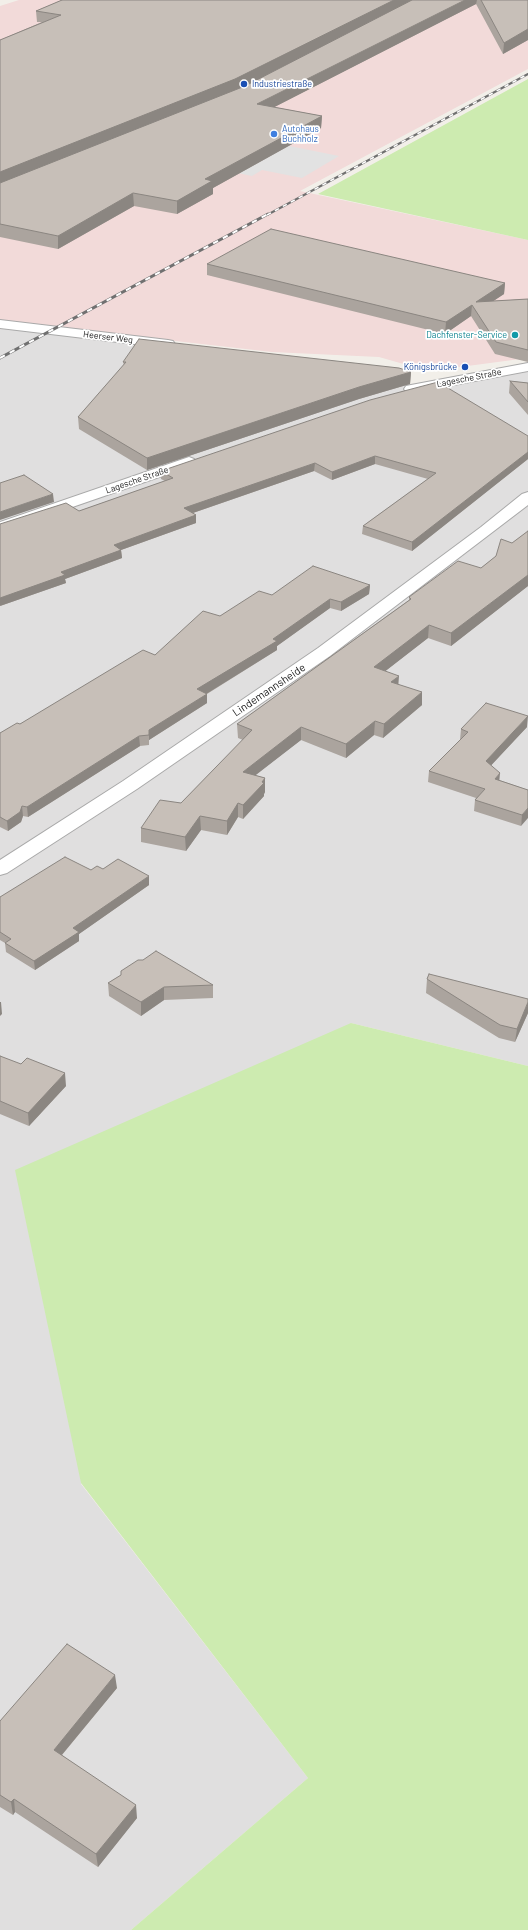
<!DOCTYPE html>
<html>
<head>
<meta charset="utf-8">
<style>
	body { margin:0 }
	canvas { display:block; background:#f2efe9 }
</style>
</head>
<body>
<canvas width="528" height="1930"></canvas>
<script>
const context = document.querySelector('canvas').getContext('2d');
context.lineJoin = 'round';
function fill(path, color) {
  context.fillStyle = color;
  context.fill(path, 'evenodd');
}
function shape(rows) {
  const path = new Path2D();
  for (const r of rows) {
    path.moveTo(r[0], r[1]);
    for (let i = 2; i < r.length; i += 2) path.lineTo(r[i], r[i + 1]);
  }
  return path;
}
function trace(path, color, width, dash) {
  context.strokeStyle = color;
  context.lineWidth = width;
  context.lineCap = dash ? 'butt' : 'round';
  context.setLineDash(dash || []);
  context.stroke(path);
}
function drawText(font, color, halo, rows, align = 'center') {
  context.font = font + ' Barlow,sans-serif';
  context.lineWidth = 3.5;
  context.setLineDash([]);
  context.textBaseline = 'middle';
  context.strokeStyle = halo;
  context.fillStyle = color;
  for (const [text, x, y, turn = 0] of rows) {
    context.save();
    context.translate(x, y);
    context.rotate((+turn || 0) * Math.PI / 180);
    context.textAlign = isNaN(turn) ? turn : align;
    if (halo) context.strokeText(text, 0, 0);
    context.fillText(text, 0, 0);
    context.restore();
  }
}
const residential = shape([
	[0,328,387,374,425,390,528,370,528,1066,351,1023,81,1484,308,1778,131,1930,0,1930]
]);
const commercial = shape([
	[19,0,528,0,528,69,300,191,528,240,528,358,437,370,414,367,379,357,272,352,0,321,0,6]
]);
const grass = shape([
	[528,79,528,240,318,194],
	[351,1023,528,1066,528,1930,131,1930,308,1778,81,1483,15,1170]
]);
const parking = shape([
	[185,125,339,156,302,178,262,170,252,176,123,149]
]);
const minor = shape([
	[0,320,168,340,173,341,175,344,173,347,168,348,0,328,0,320],
	[528,363,528,371,411,393,406,392,404,389,406,386,411,385,528,363],
	[189,457,194,459,197,462,194,465,0,532,0,522,189,457],
	[528,492,528,505,330,656,137,789,7,873,0,875,0,860,123,781,318,648,481,527,522,494,528,492]
]);
const railFar1 = shape([
	[267,215,528,74]
]);
const rail = shape([
	[0,358,268,214]
]);
const wall = shape([
	[62,0,528,0,528,40,503,54,476,4,274,107,322,116,321,128,213,188,213,194,177,214,134,206,58,249,0,237,0,40,42,22,37,22,36,11],
	[207,264,505,283,504,294,493,301,528,299,528,362,495,354,471,316,445,334,207,275],
	[123,362,411,372,410,384,359,399,147,470,79,429,78,417,124,365],
	[510,381,528,383,528,415,509,393],
	[528,436,528,459,412,551,362,534,363,526,428,479,375,464,332,480,314,471,193,513,196,515,196,523,121,550,122,558,65,579,66,583,0,606,79,511,165,481,161,479,161,471],
	[528,531,528,586,451,646,428,638,385,671,398,684,422,705,383,738,374,735,346,758,301,740,255,775,265,778,265,792,264,794,264,796,243,819,238,817,227,835,201,830,186,851,141,842,141,828,181,803,243,740,238,738,237,724,409,600,409,597,481,568],
	[370,585,369,594,341,611,330,608,277,646,277,650,207,694,207,703,149,740,149,745,140,746,28,817,23,816,21,822,8,831,0,827,0,733,20,724,155,655,220,616,272,595],
	[527,727,491,765,499,780,528,790,521,826,474,811,475,800,476,798,428,782,429,771,460,740,461,729],
	[103,869,149,885,79,934,79,941,35,970,6,952,5,943,0,940,0,897,91,870],
	[121,975,213,985,213,998,164,1000,141,1016,109,996,108,983],
	[427,979,528,1013,515,1042,499,1038,426,993],
	[0,1056,66,1086,29,1126,0,1114],
	[117,1688,62,1755,137,1818,98,1867,15,1812,13,1815,0,1807,0,1721]
]);
const shadedWall = shape([
	[394,0,415,0,235,91,0,185,0,172],
	[465,0,477,0,476,4,257,116,257,104],
	[528,29,528,40,503,54,504,43],
	[322,116,321,128,213,188,213,194,177,214,177,201,205,179],
	[133,193,134,206,58,249,58,236],
	[505,283,504,294,477,312,476,302],
	[472,305,471,316,445,334,446,322],
	[411,372,410,384,359,399,147,470,147,458,359,387],
	[528,452,528,459,412,551,412,542],
	[375,456,375,464,332,480,332,472],
	[315,463,314,471,184,516,184,508],
	[53,494,54,502,0,520,0,512],
	[196,515,196,523,121,550,122,558,65,579,66,583,0,606,0,598,61,572,114,545],
	[528,575,528,586,451,646,451,633],
	[370,585,369,594,341,611,341,602],
	[330,599,330,608,277,646,277,650,198,699,197,689,273,639],
	[429,625,428,638,374,680,374,667],
	[399,676,398,689,391,682],
	[422,692,422,705,383,738,384,724],
	[207,694,207,703,149,740,149,745,149,730],
	[528,716,527,727,485,772,486,761],
	[375,721,374,735,346,758,346,744],
	[301,727,301,740,243,785,243,772],
	[139,736,140,746,28,817,27,807],
	[500,773,499,784,495,779],
	[265,778,265,792,264,794,264,796,243,819,243,805],
	[238,803,238,817,227,835,227,821],
	[22,806,23,816,21,822,8,831,7,821],
	[528,808,528,818,521,826,522,815],
	[200,816,201,830,186,851,185,837],
	[149,876,149,885,79,934,79,941,35,970,34,961,73,928],
	[164,987,164,1000,141,1016,141,1002],
	[0,1002,1,1002,2,1014,0,1016],
	[528,1002,528,1013,515,1042,517,1029],
	[65,1073,66,1086,29,1126,28,1113],
	[115,1675,117,1688,55,1763,54,1750],
	[14,1799,15,1812,13,1815,11,1802],
	[136,1805,137,1818,98,1867,96,1854]
]);
const building = shape([
	[62,0,394,0,235,79,0,172,0,40,61,15,36,11,62,0],
	[412,0,465,0,257,104,322,116,205,179,212,181,177,201,133,193,58,236,0,224,0,183,245,86,412,0],
	[481,0,528,0,528,29,504,43,481,0],
	[271,229,505,283,476,302,528,299,528,350,496,342,472,305,446,322,207,264,271,229],
	[139,339,399,368,411,372,359,387,147,458,78,417,126,362,123,362,139,339],
	[510,381,528,383,528,402,510,381],
	[438,382,528,436,528,452,412,542,363,526,436,473,375,456,332,472,315,463,184,508,196,515,114,545,121,550,61,572,65,575,0,598,0,524,66,503,79,511,173,478,161,471,370,400,438,382],
	[24,475,53,494,0,512,0,483,24,475],
	[528,531,528,575,451,633,429,625,374,667,399,676,391,682,422,692,384,724,375,721,346,744,301,727,243,772,265,778,262,782,264,783,243,805,238,803,227,821,200,816,185,837,141,828,160,800,181,803,252,730,237,724,411,599,409,597,458,561,481,568,496,556,501,539,512,543,528,531],
	[313,566,370,585,341,602,330,599,273,639,277,641,197,689,207,694,149,730,149,735,139,736,27,807,22,806,20,812,7,821,0,817,0,733,17,723,20,724,143,650,155,655,203,611,220,616,259,591,272,595,313,566],
	[486,703,528,716,486,761,500,773,495,779,528,790,528,808,522,815,475,800,485,789,429,771,468,732,461,729,486,703],
	[65,857,91,870,97,866,103,869,118,859,149,876,73,928,79,932,34,961,5,943,11,939,0,932,0,897,65,857],
	[156,951,213,985,164,987,141,1002,108,983,121,975,121,971,138,960,143,960,156,951],
	[429,974,528,999,528,1002,517,1029,500,1025,427,979,429,974],
	[0,1056,21,1064,27,1058,65,1073,28,1113,0,1101,0,1056],
	[67,1644,115,1675,54,1750,136,1805,96,1854,14,1799,11,1802,0,1795,0,1721,67,1644]
]);
const markers = [
	[244,84,4,"#1a4fb4"],
	[274,134,4,"#3f7fe0"],
	[515,335,4,"#0f9aa8"],
	[465,367,4,"#1a4fb4"]
];
const farTransitnames = [
	["Industriestraße",252,84],
	["Königsbrücke",457,367,"right"]
];
const farShopnames = [
	["Autohaus",282,129],
	["Buchholz",282,139]
];
const farCulturenames = [
	["Dachfenster-Service",507,335]
];
const farStreetnames = [
	["Heerser Weg",108,337,7],
	["Lagesche Straße",469,378,-11],
	["Lagesche Straße",137,480,-19]
];
const streetNames = [
	["Lindemannsheide",269,690,-34]
];
fill(residential, '#e0dfdf');
fill(commercial, '#f2dad9');
fill(grass, '#cdebb0');
fill(parking, '#e2e2e2');
trace(minor, '#a9a9a9', 2);
fill(minor, '#fff');
trace(railFar1, '#707070', 2);
trace(rail, '#707070', 3);
trace(railFar1, '#fff', 1.5, [4.5]);
trace(rail, '#fff', 2, [5.5]);
fill(wall, '#aba49e');
fill(shadedWall, '#8b8681');
fill(building, '#c7bfb8');
trace(building, '#8b8681', 1);
for (const [x, y, r, color] of markers) {
  const dot = new Path2D();
  dot.arc(x, y, r, 0, 2 * Math.PI);
  context.fillStyle = color;
  context.fill(dot);
  trace(dot, '#fff', 1.5);
}
drawText('9px', '#164399', '#fff', farTransitnames, 'left');
drawText('9px', '#366cbe', '#fff', farShopnames, 'left');
drawText('9px', '#0d838f', '#fff', farCulturenames, 'right');
drawText('9px', '#222', '#fff', farStreetnames);
drawText('11px', '#222', '#fff', streetNames);
</script>
</body>
</html>
